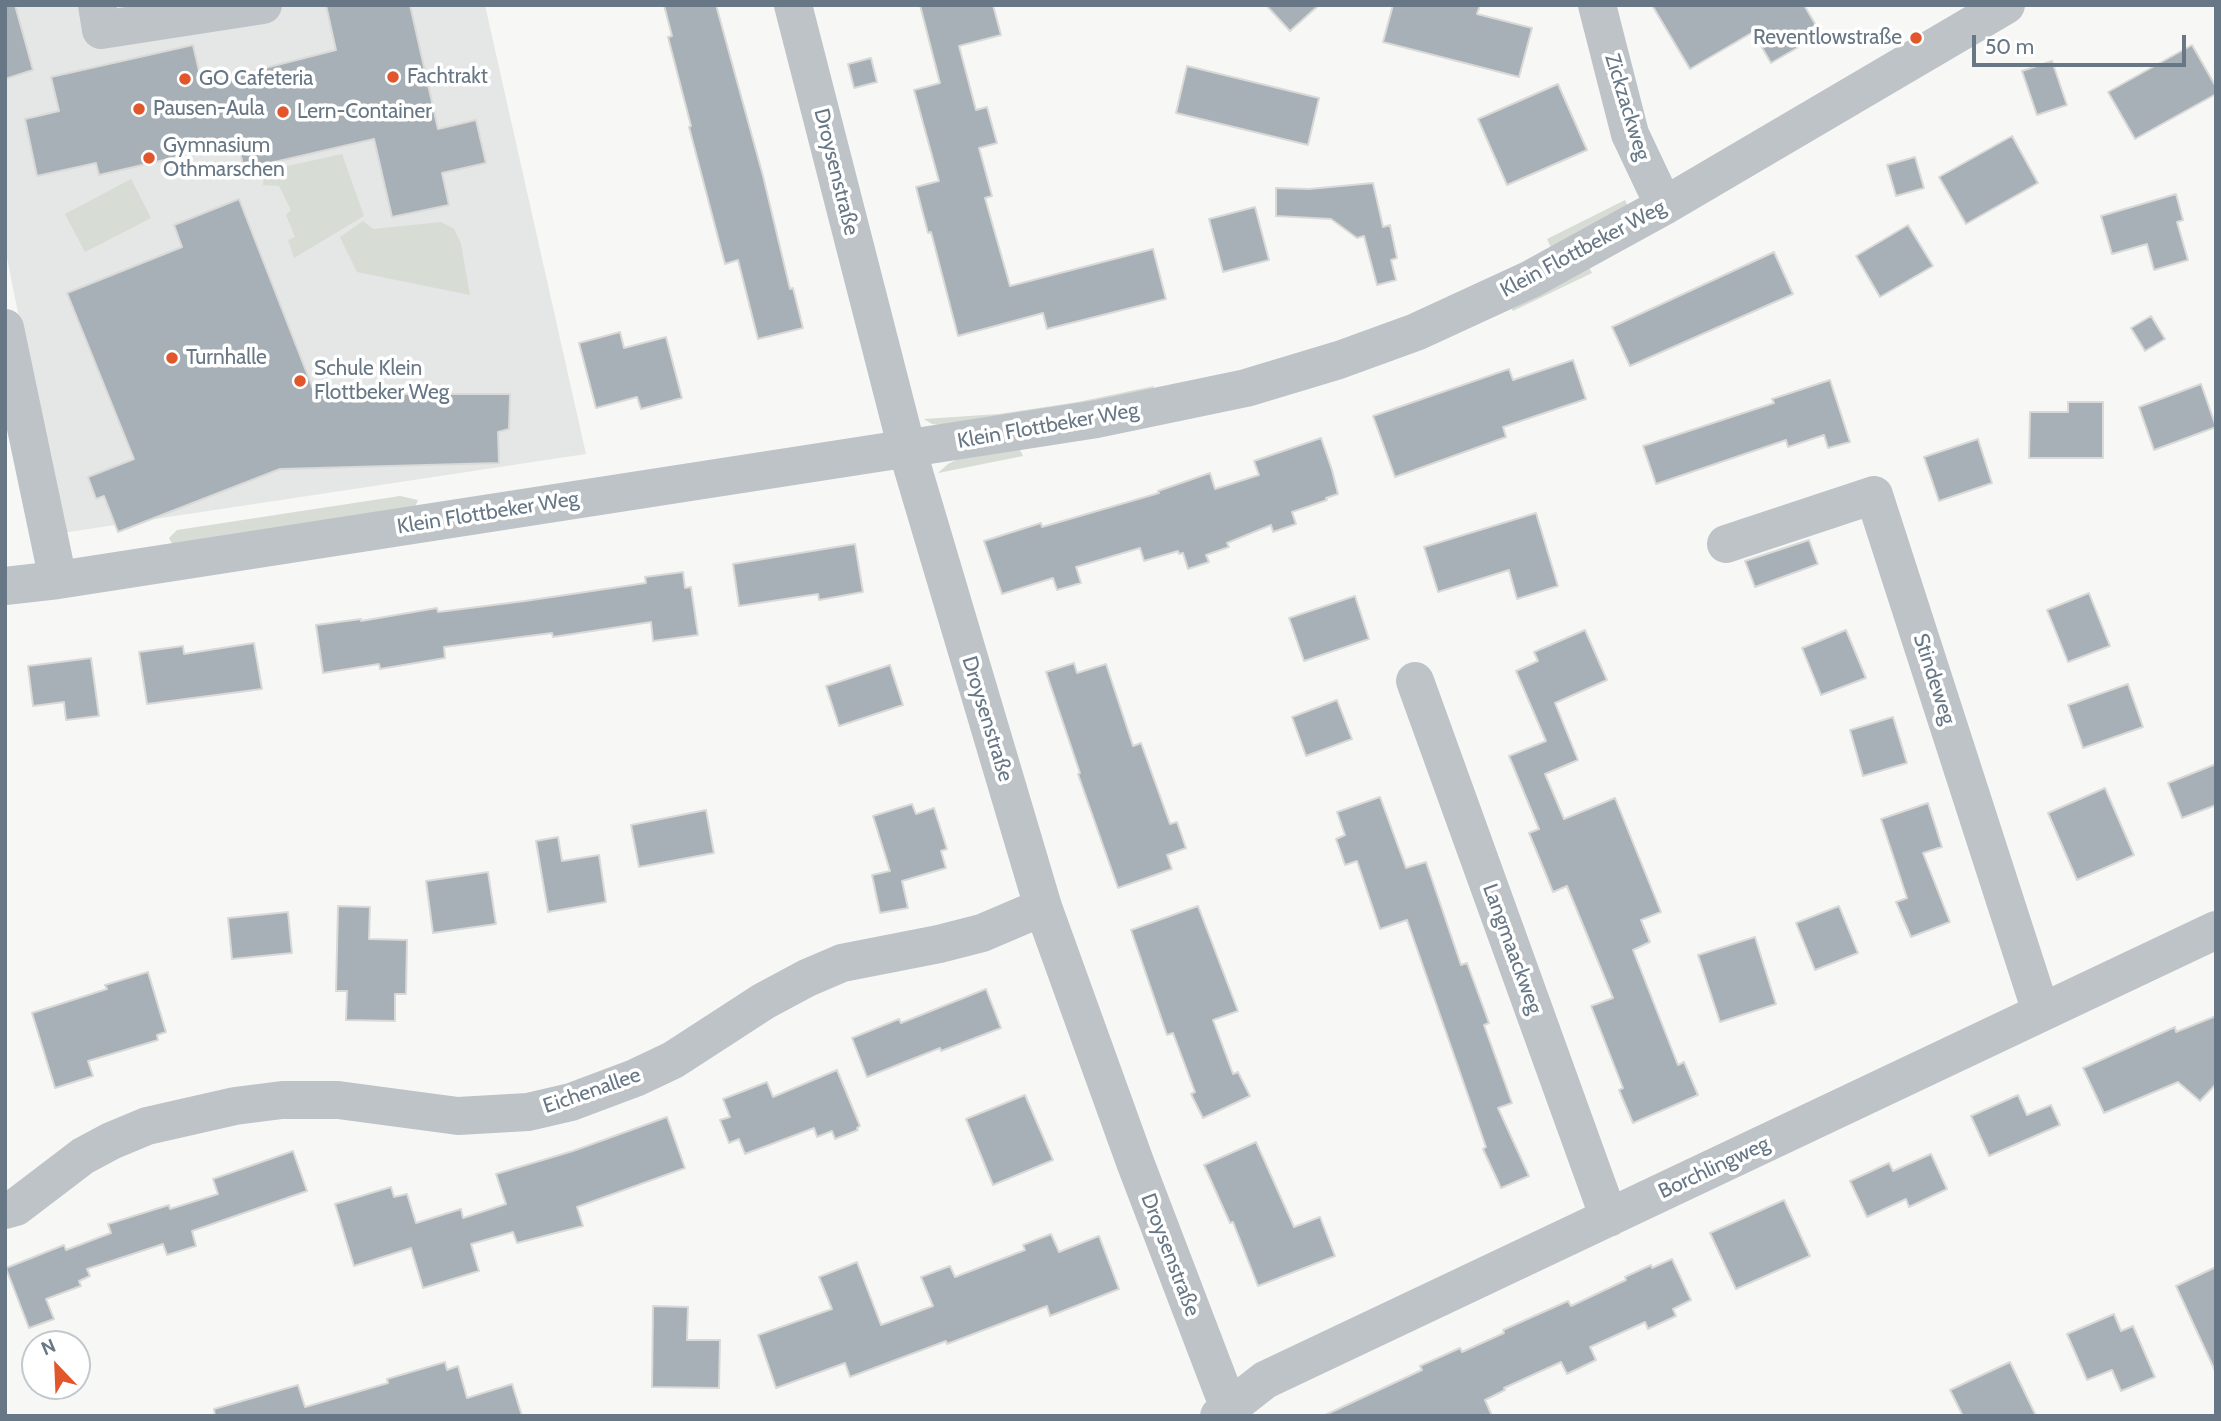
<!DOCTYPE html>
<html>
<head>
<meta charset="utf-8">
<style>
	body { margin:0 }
	#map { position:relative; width:2221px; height:1421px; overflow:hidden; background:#f7f7f5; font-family:Cabin,sans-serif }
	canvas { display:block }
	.frame { position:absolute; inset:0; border:7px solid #677785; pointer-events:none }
	.north { position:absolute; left:21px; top:1330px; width:70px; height:70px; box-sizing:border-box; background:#fff; border:2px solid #c2c9ce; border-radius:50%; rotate:337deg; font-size:19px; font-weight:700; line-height:28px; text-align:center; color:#677785 }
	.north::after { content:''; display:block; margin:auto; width:24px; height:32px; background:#e1562b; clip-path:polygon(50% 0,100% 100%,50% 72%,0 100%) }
	.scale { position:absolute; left:1972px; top:35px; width:214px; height:32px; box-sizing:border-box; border:4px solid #677785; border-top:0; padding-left:9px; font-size:21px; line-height:24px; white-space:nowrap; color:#677785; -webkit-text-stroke:5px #fff; paint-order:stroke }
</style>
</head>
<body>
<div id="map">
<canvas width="2221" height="1421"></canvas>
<div class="frame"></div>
<div class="north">N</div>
<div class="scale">50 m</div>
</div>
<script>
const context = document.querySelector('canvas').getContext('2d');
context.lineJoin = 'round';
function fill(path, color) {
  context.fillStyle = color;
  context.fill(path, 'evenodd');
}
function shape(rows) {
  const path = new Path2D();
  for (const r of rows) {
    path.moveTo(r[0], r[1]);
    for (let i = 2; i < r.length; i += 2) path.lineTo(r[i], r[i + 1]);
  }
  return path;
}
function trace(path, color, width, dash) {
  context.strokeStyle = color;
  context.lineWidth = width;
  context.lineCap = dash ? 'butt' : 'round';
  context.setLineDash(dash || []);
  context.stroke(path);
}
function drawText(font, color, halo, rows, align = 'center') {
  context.font = font + ' Cabin,sans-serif';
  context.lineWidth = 7;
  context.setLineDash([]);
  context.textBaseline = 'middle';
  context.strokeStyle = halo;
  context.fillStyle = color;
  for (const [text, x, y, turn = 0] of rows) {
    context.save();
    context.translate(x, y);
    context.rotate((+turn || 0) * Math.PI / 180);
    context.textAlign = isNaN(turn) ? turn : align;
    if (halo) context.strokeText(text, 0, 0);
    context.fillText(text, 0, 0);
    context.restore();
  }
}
const built = shape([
	[5,5,485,5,586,454,62,533,5,248]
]);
const green = shape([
	[342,154,364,216,294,258,288,240,295,237,286,215,291,210,279,186,263,185,265,171],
	[131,179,151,218,85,252,65,214],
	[1625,200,1629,208,1551,248,1547,239],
	[363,221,373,229,441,222,454,229,461,244,470,295,357,272,340,237],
	[1588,265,1592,273,1513,311,1509,303],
	[1154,386,1152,393,948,426,932,424,924,419,999,414,1078,402],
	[1019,448,1023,456,938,473,948,464,960,458],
	[400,496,418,500,414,509,173,545,169,538,177,530]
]);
const building = shape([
	[5,5,15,5,33,70,5,79,5,5],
	[326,5,410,5,438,129,476,120,486,163,442,173,449,205,392,217,374,139,244,169,238,143,99,175,96,163,37,176,25,119,59,111,51,77,193,45,202,84,336,50,326,5],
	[664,5,716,5,763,176,790,289,793,288,803,328,758,339,738,260,725,264,689,127,691,126,668,37,672,36,664,5],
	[920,5,993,5,1001,35,959,46,976,110,987,107,997,143,979,148,992,196,985,198,1010,286,1153,249,1166,299,1047,329,1043,313,958,336,931,232,928,233,916,187,939,181,914,90,940,83,920,5],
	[1266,5,1319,5,1290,31,1266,5],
	[1393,5,1480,5,1477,14,1532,28,1519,77,1383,42,1393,5],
	[1652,5,1804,5,1821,34,1771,63,1753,32,1690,69,1652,5],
	[2192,45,2216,87,2216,94,2135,139,2108,92,2192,45],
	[871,58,877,82,854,88,848,64,871,58],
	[2052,61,2067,105,2037,115,2022,71,2052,61],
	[1187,66,1319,98,1308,145,1176,113,1187,66],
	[1558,84,1587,150,1507,185,1478,119,1558,84],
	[2012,136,2038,183,1966,224,1939,177,2012,136],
	[1915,157,1924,188,1896,196,1887,165,1915,157],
	[1373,183,1383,227,1390,225,1397,258,1391,260,1396,280,1377,285,1364,236,1357,238,1331,219,1276,216,1276,188,1309,189,1373,183],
	[2176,194,2183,220,2177,222,2188,260,2154,270,2147,244,2112,254,2101,216,2176,194],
	[239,199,315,394,510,394,509,429,498,432,499,463,280,469,118,532,104,496,96,499,88,477,134,459,67,293,182,247,174,225,239,199],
	[1255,207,1269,260,1223,272,1209,219,1255,207],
	[1908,225,1933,266,1880,297,1856,256,1908,225],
	[1774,252,1793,294,1630,366,1612,327,1774,252],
	[2151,316,2165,339,2145,351,2131,328,2151,316],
	[620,332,624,348,666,337,682,398,641,409,637,397,596,408,579,343,620,332],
	[1573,360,1586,399,1503,427,1506,437,1395,477,1373,416,1509,369,1513,380,1573,360],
	[1830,380,1850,442,1828,448,1824,435,1788,447,1786,440,1656,484,1643,446,1774,403,1772,399,1830,380],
	[2201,384,2216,427,2154,450,2139,407,2201,384],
	[2068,402,2103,402,2103,458,2029,458,2030,412,2068,412,2068,402],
	[1321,438,1332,470,1338,494,1326,498,1327,500,1292,512,1296,524,1273,532,1271,525,1227,543,1229,547,1206,555,1209,562,1188,569,1183,553,1179,554,1178,551,1144,561,1140,548,1076,567,1081,583,1057,590,1053,578,1002,594,984,541,1041,523,1042,527,1159,493,1158,491,1210,473,1215,489,1259,475,1254,461,1321,438],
	[1978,439,1992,483,1939,501,1924,457,1978,439],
	[1536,513,1558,586,1517,599,1509,570,1438,592,1424,547,1536,513],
	[1809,540,1818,564,1755,587,1745,561,1809,540],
	[855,544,863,592,819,600,818,594,739,606,733,564,855,544],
	[683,572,685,588,691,587,698,635,653,641,651,622,553,637,552,633,444,647,445,658,380,669,379,664,323,673,316,625,361,619,361,621,437,608,438,612,525,601,646,583,645,577,683,572],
	[2089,593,2110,646,2068,662,2047,610,2089,593],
	[1355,596,1369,639,1304,661,1289,618,1355,596],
	[1585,630,1607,680,1555,703,1578,760,1545,774,1564,819,1615,798,1661,912,1641,920,1650,942,1633,950,1678,1065,1684,1062,1698,1095,1633,1123,1619,1090,1623,1088,1591,1006,1613,998,1567,886,1553,892,1529,833,1539,829,1509,756,1546,741,1516,671,1538,661,1534,652,1585,630],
	[1846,630,1866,678,1821,695,1802,648,1846,630],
	[254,643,262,689,147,704,139,652,183,646,184,654,254,643],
	[91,658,99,716,66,720,64,702,33,706,28,666,91,658],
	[1074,663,1077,673,1106,664,1133,746,1141,743,1170,824,1177,822,1186,848,1167,855,1172,869,1118,888,1078,774,1080,773,1046,672,1074,663],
	[890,665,903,705,839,726,826,686,890,665],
	[2128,684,2143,727,2083,748,2068,705,2128,684],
	[1337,700,1352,739,1306,756,1292,717,1337,700],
	[1893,717,1907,763,1863,776,1850,730,1893,717],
	[2216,764,2216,805,2182,818,2168,783,2216,764],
	[2105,788,2134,855,2077,880,2048,813,2105,788],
	[1380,797,1406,868,1426,862,1461,965,1467,963,1489,1023,1484,1025,1512,1103,1498,1108,1529,1176,1501,1188,1483,1149,1486,1147,1407,920,1380,929,1357,861,1345,865,1336,839,1345,835,1337,812,1380,797],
	[1928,803,1942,847,1923,853,1950,922,1911,937,1896,902,1907,898,1881,819,1928,803],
	[912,804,916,814,934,808,947,849,941,851,946,868,902,881,908,908,880,913,872,875,890,871,873,816,912,804],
	[706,810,714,853,639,867,631,825,706,810],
	[558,837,562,861,599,855,606,902,548,912,536,841,558,837],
	[488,872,496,924,433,933,426,881,488,872],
	[338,906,370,907,369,939,407,940,406,994,395,994,395,1021,346,1020,347,991,336,991,338,906],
	[1198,906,1238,1011,1213,1020,1233,1074,1238,1072,1250,1096,1203,1118,1191,1094,1195,1092,1173,1033,1167,1035,1131,930,1198,906],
	[1839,906,1858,953,1815,970,1796,923,1839,906],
	[288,912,292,953,232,959,228,918,288,912],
	[1755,937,1776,1004,1720,1022,1698,955,1755,937],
	[148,972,166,1032,157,1035,158,1040,88,1061,93,1076,55,1088,32,1013,107,989,105,985,148,972],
	[986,989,1001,1028,941,1051,940,1048,867,1077,852,1038,899,1019,901,1023,986,989],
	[2216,1016,2216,1084,2200,1101,2178,1082,2104,1113,2083,1068,2175,1027,2176,1032,2216,1016],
	[837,1070,860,1126,857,1128,858,1130,835,1139,832,1131,817,1137,814,1128,745,1154,739,1139,729,1143,720,1120,730,1117,723,1099,767,1082,773,1097,837,1070],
	[1025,1095,1053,1160,993,1185,966,1119,1025,1095],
	[2018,1095,2027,1115,2051,1105,2060,1125,1989,1156,1971,1116,2018,1095],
	[667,1117,685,1168,577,1207,583,1226,517,1243,513,1232,471,1244,479,1271,423,1288,411,1248,354,1266,335,1204,391,1187,394,1197,407,1194,416,1223,461,1209,463,1218,506,1204,496,1174,573,1151,667,1117],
	[1256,1142,1294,1227,1320,1217,1335,1256,1258,1286,1233,1222,1230,1223,1204,1165,1256,1142],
	[293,1151,307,1191,192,1231,196,1246,167,1255,163,1244,87,1269,90,1276,79,1281,81,1286,46,1299,54,1319,29,1328,6,1268,64,1245,66,1250,111,1233,108,1224,169,1205,170,1209,218,1194,213,1179,293,1151],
	[1931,1154,1947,1189,1909,1207,1906,1199,1867,1217,1850,1181,1889,1163,1893,1171,1931,1154],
	[1784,1200,1810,1256,1736,1289,1710,1233,1784,1200],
	[1051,1234,1059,1252,1099,1236,1119,1289,1050,1316,1047,1306,947,1344,946,1341,850,1377,845,1363,776,1388,758,1335,832,1309,819,1277,857,1262,881,1325,933,1306,921,1277,950,1266,955,1277,1025,1250,1023,1245,1051,1234],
	[1672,1259,1691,1300,1673,1309,1676,1316,1648,1329,1645,1322,1590,1347,1596,1360,1567,1374,1561,1362,1504,1388,1505,1390,1485,1400,1492,1416,1323,1416,1422,1370,1420,1366,1460,1348,1462,1352,1504,1333,1503,1330,1568,1301,1571,1306,1626,1280,1625,1277,1651,1265,1652,1268,1672,1259],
	[2216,1267,2216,1373,2176,1286,2216,1267],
	[653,1306,688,1307,687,1340,720,1340,719,1388,652,1387,653,1306],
	[2114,1314,2121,1331,2133,1326,2155,1377,2121,1391,2112,1370,2087,1380,2067,1334,2114,1314],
	[445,1362,447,1370,458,1366,467,1398,512,1384,522,1416,215,1416,214,1409,298,1385,305,1407,388,1383,387,1379,445,1362],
	[2010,1362,2036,1416,1963,1416,1950,1390,2010,1362]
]);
const minor = shape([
	[97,5,101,30,263,5],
	[793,5,907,449,1043,907,1135,1162,1232,1416],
	[1597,5,1630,134,1664,206],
	[5,328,58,580],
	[1726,544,1874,495,2041,1012],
	[5,586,58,580,1097,419,1246,388,1339,360,1416,332,1531,279,1664,206,2006,5],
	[1415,681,1609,1218],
	[5,1210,16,1207,83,1156,111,1141,147,1126,235,1106,282,1100,338,1100,458,1116,528,1112,571,1102,635,1078,673,1060,764,1001,807,978,842,963,939,944,982,933,1043,907],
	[1219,1416,1265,1380,2216,930]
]);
const markers = [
	[1916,38,7,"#e1562b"],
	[393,77,7,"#e1562b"],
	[185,79,7,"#e1562b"],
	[139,109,7,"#e1562b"],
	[283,112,7,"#e1562b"],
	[149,158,7,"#e1562b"],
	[172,358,7,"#e1562b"],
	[300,381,7,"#e1562b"]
];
const poiNames = [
	["Reventlowstraße",1902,38,"right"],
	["Fachtrakt",407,77],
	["GO Cafeteria",199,79],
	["Pausen-Aula",153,109],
	["Lern-Container",297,112],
	["Gymnasium",163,146],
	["Othmarschen",163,170],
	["Turnhalle",186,358],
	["Schule Klein",314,369],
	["Flottbeker Weg",314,393]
];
const streetNames = [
	["Zickzackweg",1627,107,73],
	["Droysenstraße",836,172,76],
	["Klein Flottbeker Weg",1583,249,-28],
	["Klein Flottbeker Weg",1048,426,-10],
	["Klein Flottbeker Weg",488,513,-9],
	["Stindeweg",1934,679,72],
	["Droysenstraße",987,719,73],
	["Langmaackweg",1512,949,70],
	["Eichenallee",592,1091,-19],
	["Borchlingweg",1714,1168,-25],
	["Droysenstraße",1170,1255,69]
];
fill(built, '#e5e6e6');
fill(green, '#d7dcd4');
fill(building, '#a7b0b6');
trace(building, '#d9d9d7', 2);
trace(minor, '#bec3c7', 38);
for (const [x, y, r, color] of markers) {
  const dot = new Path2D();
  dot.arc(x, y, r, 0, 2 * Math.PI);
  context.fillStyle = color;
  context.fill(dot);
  trace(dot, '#fff', 2.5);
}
drawText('21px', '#677785', '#fff', poiNames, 'left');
drawText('21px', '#677785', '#fff', streetNames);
</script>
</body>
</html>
